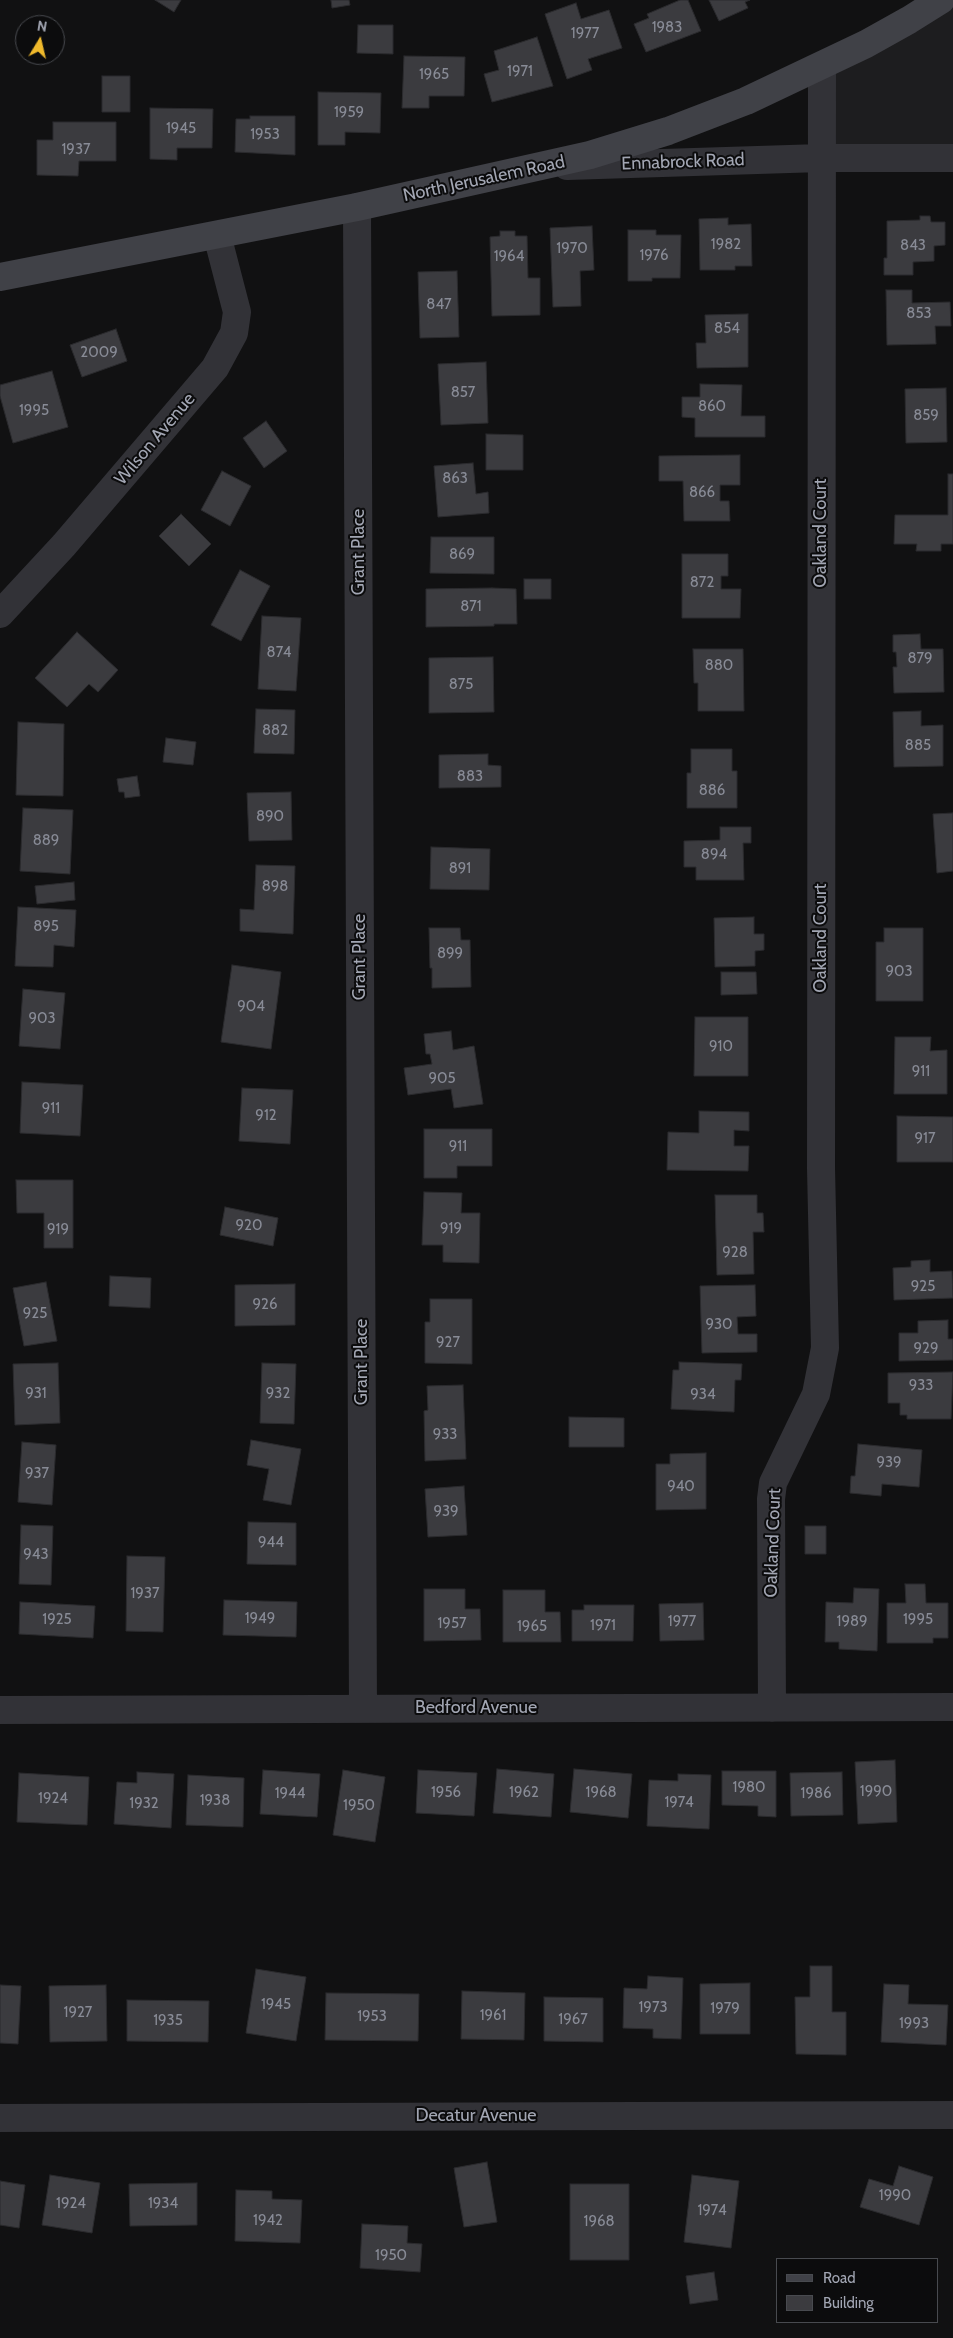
<!DOCTYPE html>
<html>
<head>
<meta charset="utf-8">
<style>
	body { margin:0 }
	#map { position:relative; width:953px; height:2338px; overflow:hidden; background:#111112; font-family:Cabin,sans-serif }
	canvas { display:block }
	.legend { position:absolute; left:776px; top:2258px; width:162px; height:65px; box-sizing:border-box; background:#0c0c0d; border:1px solid #484a4f; margin:0; padding:6px 9px; list-style:none; font-size:15px; color:#a2a6b3 }
	.legend li { display:flex; align-items:center; gap:10px; height:25px }
	.legend b { width:25px; border:1px solid #484a4f }
	.north { position:absolute; left:15px; top:15px; width:50px; height:50px; box-sizing:border-box; background:#0c0c0d; border:1px solid #484a4f; border-radius:50%; rotate:9deg; font-size:14px; font-weight:700; line-height:20px; text-align:center; color:#a2a6b3 }
	.north::after { content:''; display:block; margin:auto; width:18px; height:22px; background:#efb92c; clip-path:polygon(50% 0,100% 100%,50% 72%,0 100%) }
</style>
</head>
<body>
<div id="map">
<canvas width="953" height="2338"></canvas>
<ul class="legend">
<li><b style="height:6px;background:#404147"></b>Road</li>
<li><b style="height:14px;background:#3b3b3f"></b>Building</li>
</ul>
<div class="north">N</div>
</div>
<script>
const context = document.querySelector('canvas').getContext('2d');
context.lineJoin = 'round';
function fill(path, color) {
  context.fillStyle = color;
  context.fill(path, 'evenodd');
}
function shape(rows) {
  const path = new Path2D();
  for (const r of rows) {
    path.moveTo(r[0], r[1]);
    for (let i = 2; i < r.length; i += 2) path.lineTo(r[i], r[i + 1]);
  }
  return path;
}
function trace(path, color, width, dash) {
  context.strokeStyle = color;
  context.lineWidth = width;
  context.lineCap = dash ? 'butt' : 'round';
  context.setLineDash(dash || []);
  context.stroke(path);
}
function drawText(font, color, halo, rows, align = 'center') {
  context.font = font + ' Cabin,sans-serif';
  context.lineWidth = 4;
  context.setLineDash([]);
  context.textBaseline = 'middle';
  context.strokeStyle = halo;
  context.fillStyle = color;
  for (const [text, x, y, turn = 0] of rows) {
    context.save();
    context.translate(x, y);
    context.rotate((+turn || 0) * Math.PI / 180);
    context.textAlign = isNaN(turn) ? turn : align;
    if (halo) context.strokeText(text, 0, 0);
    context.fillText(text, 0, 0);
    context.restore();
  }
}
const built = shape([
	[953,7,953,149,829,149,830,74,855,64]
]);
const building = shape([
	[155,0,181,0,174,12,155,0],
	[331,0,349,0,350,5,332,8,331,0],
	[680,0,688,0,701,31,646,52,634,24,649,18,647,14,680,0],
	[709,0,750,0,745,2,748,8,719,21,709,0],
	[576,3,581,19,609,10,622,48,588,59,592,70,567,79,545,14,576,3],
	[358,25,393,25,393,54,357,53,358,25],
	[537,37,553,86,492,102,484,74,499,70,494,51,537,37],
	[404,56,465,57,464,96,429,96,429,108,402,108,404,56],
	[102,76,130,76,130,112,102,112,102,76],
	[318,92,381,93,380,133,345,132,345,145,318,145,318,92],
	[150,108,213,109,212,148,177,148,177,160,150,159,150,108],
	[250,116,295,116,295,155,235,152,236,119,250,119,250,116],
	[53,122,116,122,116,161,79,161,78,176,37,175,37,140,53,140,53,122],
	[920,216,930,216,931,222,945,222,945,245,934,246,934,261,913,262,913,275,884,275,884,258,887,258,887,221,920,220,920,216],
	[728,218,728,225,751,224,752,266,735,266,735,270,700,270,699,219,728,218],
	[592,226,594,270,580,271,581,306,553,307,550,228,592,226],
	[628,230,656,230,656,235,681,235,680,278,652,278,652,281,628,281,628,230],
	[500,231,515,231,515,236,527,236,528,278,540,278,540,315,492,316,490,237,500,236,500,231],
	[457,271,459,337,420,338,418,272,457,271],
	[886,290,912,290,912,303,950,302,951,326,935,326,936,344,887,345,886,290],
	[748,314,748,367,697,368,696,343,706,343,705,315,748,314],
	[116,329,127,361,82,377,70,345,116,329],
	[486,362,488,423,441,425,438,364,486,362],
	[52,371,68,427,13,443,0,396,0,385,52,371],
	[700,384,742,385,741,416,765,416,765,437,695,437,695,418,682,417,682,397,700,397,700,384],
	[946,388,947,442,906,443,905,389,946,388],
	[266,421,287,451,264,468,243,438,266,421],
	[486,434,523,435,523,470,486,470,486,434],
	[740,455,740,485,720,485,720,501,729,501,730,521,684,521,683,481,659,481,659,456,740,455],
	[473,463,476,494,488,492,489,513,438,517,434,466,473,463],
	[222,471,251,486,230,526,201,510,222,471],
	[948,474,953,474,953,544,941,544,941,551,916,551,917,544,894,544,895,515,948,515,948,474],
	[181,514,211,544,189,566,159,536,181,514],
	[431,537,494,537,494,574,430,573,431,537],
	[682,554,728,554,728,576,721,576,721,589,741,589,740,618,682,618,682,554],
	[240,570,270,586,241,641,211,625,240,570],
	[524,579,551,579,551,599,524,599,524,579],
	[492,588,516,589,517,624,494,624,494,626,426,627,426,589,492,588],
	[262,616,301,618,296,691,258,689,262,616],
	[77,632,118,670,98,692,89,684,67,707,35,678,77,632],
	[920,634,921,649,943,649,944,692,894,693,893,667,897,667,896,652,893,652,893,635,920,634],
	[693,649,743,649,744,711,698,711,698,683,694,683,693,649],
	[493,657,494,712,429,713,429,658,493,657],
	[256,709,295,710,294,754,254,753,256,709],
	[921,711,921,726,943,725,943,766,894,767,893,712,921,711],
	[18,722,64,724,63,796,16,795,18,722],
	[166,738,196,742,193,765,163,762,166,738],
	[691,749,732,749,732,771,737,771,737,808,687,808,687,773,691,773,691,749],
	[488,754,488,765,501,766,501,787,439,788,439,755,488,754],
	[137,776,140,796,125,798,124,792,119,792,117,779,137,776],
	[291,792,292,840,249,841,247,793,291,792],
	[23,808,73,810,70,874,20,871,23,808],
	[953,813,953,871,937,873,933,814,953,813],
	[720,827,751,827,751,843,743,843,744,880,696,880,696,867,684,867,684,841,720,840,720,827],
	[431,847,490,849,489,890,430,889,431,847],
	[256,865,295,866,293,934,240,931,240,909,254,910,256,865],
	[74,882,75,900,37,904,35,886,74,882],
	[18,907,76,910,74,947,54,945,53,967,15,966,18,907],
	[754,917,754,934,764,934,764,950,755,951,755,966,715,967,714,918,754,917],
	[429,928,460,928,461,940,470,940,471,987,432,988,432,968,430,968,429,928],
	[884,928,923,928,923,1001,876,1001,876,942,884,942,884,928],
	[232,965,281,972,271,1049,221,1042,232,965],
	[721,972,756,972,757,994,721,995,721,972],
	[23,989,65,993,60,1049,19,1046,23,989],
	[695,1017,748,1017,748,1076,694,1076,695,1017],
	[451,1031,453,1050,474,1046,483,1104,454,1108,451,1089,408,1095,404,1068,432,1064,430,1054,426,1054,424,1034,451,1031],
	[895,1037,931,1037,930,1051,947,1050,947,1094,894,1094,895,1037],
	[22,1082,83,1085,80,1136,20,1133,22,1082],
	[242,1088,293,1090,290,1144,239,1141,242,1088],
	[699,1111,749,1112,749,1131,734,1130,734,1146,749,1146,748,1171,667,1170,668,1132,699,1133,699,1111],
	[897,1116,953,1117,953,1162,897,1162,897,1116],
	[424,1129,492,1129,492,1166,457,1166,457,1178,424,1178,424,1129],
	[16,1180,73,1180,73,1248,44,1248,44,1213,17,1213,16,1180],
	[424,1192,462,1193,461,1213,480,1213,479,1263,443,1262,443,1245,422,1245,424,1192],
	[715,1195,757,1195,757,1213,763,1213,764,1232,753,1232,754,1274,717,1275,715,1195],
	[225,1207,278,1218,273,1246,220,1235,225,1207],
	[930,1260,930,1272,952,1271,953,1298,894,1300,893,1268,911,1267,911,1261,930,1260],
	[110,1276,151,1278,150,1308,109,1306,110,1276],
	[46,1282,57,1341,24,1346,13,1288,46,1282],
	[295,1284,295,1325,235,1326,235,1285,295,1284],
	[755,1285,756,1316,737,1317,738,1334,757,1334,757,1352,702,1353,700,1286,755,1285],
	[430,1299,472,1299,472,1364,425,1363,425,1322,430,1322,430,1299],
	[948,1320,948,1339,953,1339,953,1360,899,1361,899,1333,918,1333,918,1321,948,1320],
	[679,1362,742,1364,741,1380,735,1380,734,1412,671,1409,673,1370,679,1370,679,1362],
	[58,1363,60,1423,15,1425,13,1364,58,1363],
	[262,1363,296,1364,294,1424,260,1423,262,1363],
	[953,1372,951,1419,907,1419,907,1415,900,1415,900,1403,888,1403,888,1373,953,1372],
	[463,1385,466,1459,425,1461,424,1411,428,1410,427,1386,463,1385],
	[569,1417,624,1418,624,1447,569,1447,569,1417],
	[251,1440,301,1449,291,1505,263,1500,269,1469,247,1465,251,1440],
	[22,1442,56,1445,52,1505,18,1502,22,1442],
	[858,1444,922,1450,919,1487,882,1484,881,1496,850,1493,851,1476,855,1476,858,1444],
	[706,1453,706,1509,656,1510,656,1464,670,1464,670,1454,706,1453],
	[464,1486,467,1535,428,1537,425,1489,464,1486],
	[248,1522,296,1523,296,1565,247,1564,248,1522],
	[21,1525,53,1526,51,1585,19,1584,21,1525],
	[805,1526,826,1526,826,1554,805,1554,805,1526],
	[127,1556,165,1557,163,1632,126,1631,127,1556],
	[905,1584,925,1584,926,1603,948,1603,948,1638,933,1638,933,1643,887,1643,887,1603,906,1603,905,1584],
	[854,1588,879,1589,877,1651,839,1649,839,1642,825,1642,826,1602,853,1603,854,1588],
	[424,1589,465,1589,465,1609,480,1609,481,1640,424,1641,424,1589],
	[503,1590,545,1590,545,1612,560,1612,561,1642,503,1642,503,1590],
	[224,1600,297,1602,296,1637,223,1635,224,1600],
	[20,1602,95,1606,93,1638,19,1634,20,1602],
	[703,1603,704,1640,660,1641,659,1604,703,1603],
	[584,1605,634,1605,633,1641,572,1641,572,1610,584,1610,584,1605],
	[895,1760,897,1822,858,1824,855,1762,895,1760],
	[497,1769,554,1774,551,1817,493,1813,497,1769],
	[574,1769,632,1774,628,1818,570,1812,574,1769],
	[263,1770,320,1774,317,1817,260,1814,263,1770],
	[343,1770,385,1777,375,1842,333,1835,343,1770],
	[418,1770,477,1773,474,1816,416,1813,418,1770],
	[722,1771,776,1771,776,1817,758,1816,758,1806,722,1805,722,1771],
	[137,1772,174,1774,171,1828,114,1824,117,1782,137,1783,137,1772],
	[842,1772,843,1815,791,1816,790,1773,842,1772],
	[19,1773,89,1777,87,1825,17,1822,19,1773],
	[678,1774,711,1775,709,1829,647,1826,649,1780,678,1781,678,1774],
	[188,1775,244,1778,243,1827,186,1825,188,1775],
	[810,1966,832,1966,832,2012,846,2012,846,2055,796,2054,795,1997,810,1997,810,1966],
	[256,1969,306,1977,296,2041,246,2033,256,1969],
	[648,1976,683,1978,681,2039,653,2038,653,2029,623,2028,624,1988,647,1989,648,1976],
	[750,1983,750,2034,700,2034,700,1984,750,1983],
	[884,1984,909,1985,908,2004,948,2005,946,2045,881,2042,884,1984],
	[0,1985,21,1986,18,2044,0,2043,0,1985],
	[106,1985,107,2041,50,2042,49,1986,106,1985],
	[462,1991,525,1993,524,2040,461,2039,462,1991],
	[326,1993,419,1994,418,2041,325,2040,326,1993],
	[544,1997,603,1998,603,2042,544,2041,544,1997],
	[127,2000,209,2001,208,2042,127,2041,127,2000],
	[487,2162,497,2222,464,2227,454,2168,487,2162],
	[899,2166,933,2177,919,2225,860,2207,869,2179,893,2186,899,2166],
	[50,2175,100,2183,92,2233,42,2225,50,2175],
	[692,2175,739,2181,731,2248,684,2242,692,2175],
	[0,2181,25,2185,19,2228,0,2225,0,2181],
	[197,2183,197,2225,130,2226,129,2184,197,2183],
	[570,2184,629,2184,629,2260,570,2260,570,2184],
	[236,2190,272,2191,272,2199,302,2200,300,2243,235,2241,236,2190],
	[362,2224,408,2226,407,2243,422,2244,420,2272,360,2268,362,2224],
	[714,2272,718,2300,690,2304,686,2276,714,2272]
]);
const street = shape([
	[567,166,821,158,953,158],
	[357,207,363,1708],
	[0,614,64,545,215,368,234,333,237,312,217,235],
	[772,1708,771,1499,773,1483,816,1394,825,1348,821,1168,822,66],
	[0,1710,953,1707],
	[0,2118,953,2115]
]);
const secondary = shape([
	[0,277,357,207,590,155,668,131,746,101,866,44,909,20,941,0]
]);
const numberNames = [
	["1983",667,28],
	["1977",585,34],
	["1971",520,72],
	["1965",434,75],
	["1959",349,113],
	["1945",181,129],
	["1953",265,135],
	["1937",76,150],
	["1982",726,245],
	["843",913,246],
	["1970",572,249],
	["1976",654,256],
	["1964",509,257],
	["847",439,305],
	["853",919,314],
	["854",727,329],
	["2009",99,353],
	["857",463,393],
	["860",712,407],
	["1995",34,411],
	["859",926,416],
	["863",455,479],
	["866",702,493],
	["869",462,555],
	["872",702,583],
	["871",471,607],
	["874",279,653],
	["879",920,659],
	["880",719,666],
	["875",461,685],
	["882",275,731],
	["885",918,746],
	["883",470,777],
	["886",712,791],
	["890",270,817],
	["889",46,841],
	["894",714,855],
	["891",460,869],
	["898",275,887],
	["895",46,927],
	["899",450,954],
	["903",899,972],
	["904",251,1007],
	["903",42,1019],
	["910",721,1047],
	["911",921,1072],
	["905",442,1079],
	["911",51,1109],
	["912",266,1116],
	["917",925,1139],
	["911",458,1147],
	["920",249,1226],
	["919",451,1229],
	["919",58,1230],
	["928",735,1253],
	["925",923,1287],
	["926",265,1305],
	["925",35,1314],
	["930",719,1325],
	["927",448,1343],
	["929",926,1349],
	["933",921,1386],
	["931",36,1394],
	["932",278,1394],
	["934",703,1395],
	["933",445,1435],
	["939",889,1463],
	["937",37,1474],
	["940",681,1487],
	["939",446,1512],
	["944",271,1543],
	["943",36,1555],
	["1937",145,1594],
	["1949",260,1619],
	["1925",57,1620],
	["1995",918,1620],
	["1977",682,1622],
	["1989",852,1622],
	["1957",452,1624],
	["1971",603,1626],
	["1965",532,1627],
	["1980",749,1788],
	["1990",876,1792],
	["1956",446,1793],
	["1962",524,1793],
	["1968",601,1793],
	["1944",290,1794],
	["1986",816,1794],
	["1924",53,1799],
	["1938",215,1801],
	["1974",679,1803],
	["1932",144,1804],
	["1950",359,1806],
	["1945",276,2005],
	["1973",653,2008],
	["1979",725,2009],
	["1927",78,2013],
	["1961",493,2016],
	["1953",372,2017],
	["1967",573,2020],
	["1935",168,2021],
	["1993",914,2024],
	["1990",895,2196],
	["1924",71,2204],
	["1934",163,2204],
	["1974",712,2211],
	["1942",268,2221],
	["1968",599,2222],
	["1950",391,2256]
];
const streetNames = [
	["Ennabrock Road",683,162,-2],
	["North Jerusalem Road",484,179,-12],
	["Wilson Avenue",155,439,-50],
	["Oakland Court",821,533,-90],
	["Grant Place",359,552,-90],
	["Oakland Court",821,938,-90],
	["Grant Place",360,957,-90],
	["Grant Place",362,1362,-90],
	["Oakland Court",773,1543,-88],
	["Bedford Avenue",476,1708],
	["Decatur Avenue",476,2116]
];
fill(built, '#1d1d1f');
fill(building, '#3b3b3f');
trace(building, '#2b2b2e', 1);
trace(street, '#323237', 28);
trace(secondary, '#404147', 28);
drawText('15px', '#888b96', null, numberNames);
drawText('18px', '#a2a6b3', '#0c0c0d', streetNames);
</script>
</body>
</html>
